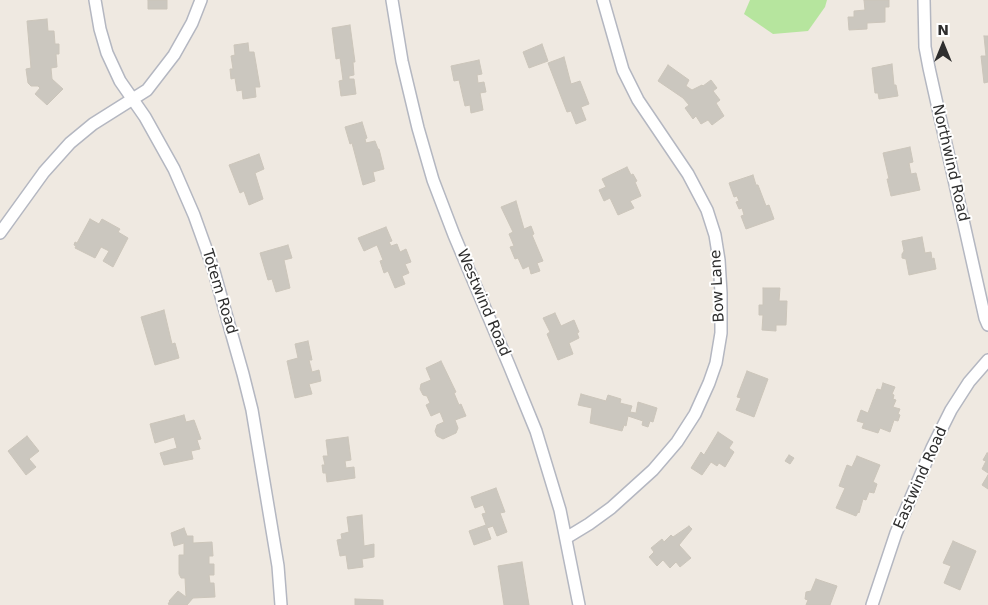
<!DOCTYPE html>
<html>
<head>
<meta charset="utf-8">
<style>
	body { margin:0 }
	#map { position:relative; width:988px; height:605px; overflow:hidden; background:#efe9e1; font-family:"DejaVu Sans",sans-serif }
	canvas { display:block }
	.north { position:absolute; left:918px; top:20px; width:50px; height:50px; -webkit-text-stroke:4px #fff; paint-order:stroke; rotate:0deg; font-size:14px; font-weight:700; line-height:20px; text-align:center; color:#2e2e2e }
	.north::after { content:''; display:block; margin:auto; width:18px; height:22px; background:#2e2e2e; clip-path:polygon(50% 0,100% 100%,50% 72%,0 100%) }
</style>
</head>
<body>
<div id="map">
<canvas width="988" height="605"></canvas>
<div class="north">N</div>
</div>
<script>
const context = document.querySelector('canvas').getContext('2d');
context.lineJoin = 'round';
function fill(path, color) {
  context.fillStyle = color;
  context.fill(path, 'evenodd');
}
function shape(rows) {
  const path = new Path2D();
  for (const r of rows) {
    path.moveTo(r[0], r[1]);
    for (let i = 2; i < r.length; i += 2) path.lineTo(r[i], r[i + 1]);
  }
  return path;
}
function trace(path, color, width, dash) {
  context.strokeStyle = color;
  context.lineWidth = width;
  context.lineCap = dash ? 'butt' : 'round';
  context.setLineDash(dash || []);
  context.stroke(path);
}
function drawText(font, color, halo, rows, align = 'center') {
  context.font = font + ' "DejaVu Sans",sans-serif';
  context.lineWidth = 4;
  context.setLineDash([]);
  context.textBaseline = 'middle';
  context.strokeStyle = halo;
  context.fillStyle = color;
  for (const [text, x, y, turn = 0] of rows) {
    context.save();
    context.translate(x, y);
    context.rotate((+turn || 0) * Math.PI / 180);
    context.textAlign = isNaN(turn) ? turn : align;
    if (halo) context.strokeText(text, 0, 0);
    context.fillText(text, 0, 0);
    context.restore();
  }
}
const green = shape([
	[750,0,827,0,825,7,808,31,773,34,744,14]
]);
const building = shape([
	[148,0,167,0,167,9,148,9,148,0],
	[864,0,889,0,889,7,885,7,885,22,867,23,867,29,849,30,848,17,854,17,854,11,865,10,864,0],
	[47,19,48,31,54,31,55,44,59,44,59,54,56,54,57,67,51,68,52,79,63,89,47,105,35,94,40,88,38,86,31,86,28,83,26,69,31,68,27,21,47,19],
	[350,25,355,62,353,62,354,75,349,76,349,79,354,79,356,94,341,96,339,81,343,80,340,58,336,59,332,28,350,25],
	[984,36,988,36,988,82,984,83,981,56,986,56,984,36],
	[248,43,249,52,254,52,260,87,255,87,256,97,243,99,242,90,237,91,235,78,231,79,230,69,233,69,231,56,235,55,234,45,248,43],
	[542,44,548,61,529,68,523,52,542,44],
	[564,57,571,84,580,81,589,104,581,107,586,120,576,124,571,111,567,112,548,63,564,57],
	[479,60,482,74,477,75,478,83,484,82,486,92,480,93,483,110,471,113,470,105,465,106,459,80,454,81,451,66,479,60],
	[892,64,894,85,896,85,898,96,879,99,878,93,875,93,872,68,892,64],
	[668,65,689,80,686,86,692,90,702,85,703,86,711,80,717,88,713,91,720,100,716,103,724,116,712,125,708,120,701,124,696,116,693,119,685,108,689,105,683,98,658,81,668,65],
	[362,122,367,138,365,139,366,143,375,141,378,149,379,149,384,169,373,172,375,181,363,185,352,143,350,144,345,127,362,122],
	[910,147,913,162,909,163,911,174,916,173,920,190,891,196,887,179,889,179,883,153,910,147],
	[259,154,264,169,255,173,263,199,249,205,244,191,240,193,229,165,259,154],
	[627,167,631,175,633,174,637,181,635,182,641,196,630,201,634,208,618,215,610,198,604,201,599,190,606,187,602,179,627,167],
	[753,175,756,185,758,185,766,206,769,205,774,219,746,229,741,216,744,215,742,208,739,209,736,202,739,201,737,196,734,197,729,183,753,175],
	[516,201,524,229,531,226,534,234,532,235,543,261,537,263,540,271,531,274,529,266,523,269,518,258,515,259,510,247,514,246,509,234,513,232,501,207,516,201],
	[90,219,99,224,102,219,120,229,118,232,128,238,113,267,103,261,109,251,101,247,95,258,75,248,76,246,74,245,75,242,77,243,90,219],
	[386,227,392,241,389,242,391,246,397,244,400,252,406,249,411,262,405,264,409,273,402,276,405,284,395,288,388,271,384,273,380,261,383,260,377,245,364,251,358,238,386,227],
	[922,237,925,253,931,252,932,259,934,258,936,269,909,275,906,259,902,258,902,254,904,251,902,241,922,237],
	[288,245,292,258,284,260,290,288,276,292,272,279,268,280,260,253,288,245],
	[763,288,780,288,779,301,787,301,786,325,776,325,776,331,762,330,763,315,759,315,759,305,763,305,763,288],
	[164,310,172,344,175,343,179,358,155,365,141,317,164,310],
	[555,313,561,326,574,320,579,332,577,333,579,338,569,343,573,354,558,360,547,334,550,332,543,318,555,313],
	[308,341,312,360,309,360,312,372,319,370,321,381,309,384,312,394,295,398,287,361,298,358,295,344,308,341],
	[441,361,456,392,454,393,459,405,461,404,466,416,455,420,458,428,456,433,443,439,437,436,435,431,437,425,444,422,440,412,431,416,426,405,430,403,427,396,423,395,420,389,421,384,431,380,426,368,441,361],
	[747,371,768,379,754,417,736,410,741,398,737,397,747,371],
	[883,383,895,387,892,394,894,395,893,399,896,400,893,407,900,409,898,414,900,415,898,421,894,420,890,432,880,428,878,433,862,428,864,423,857,421,861,410,868,413,877,389,881,390,883,383],
	[581,394,606,401,608,395,621,399,620,403,632,406,630,412,636,413,638,402,657,408,653,422,650,421,648,427,642,425,643,421,628,416,626,426,624,425,622,431,590,423,592,408,578,405,581,394],
	[184,415,186,422,194,420,201,439,197,440,200,449,191,451,193,459,164,465,160,453,177,448,174,437,155,443,150,424,184,415],
	[718,432,733,442,729,448,734,452,725,467,719,463,717,466,711,462,702,475,691,468,701,452,704,455,718,432],
	[27,436,39,451,29,459,36,467,26,475,8,451,27,436],
	[348,437,351,460,345,461,346,468,354,467,355,478,327,482,326,473,323,473,322,465,325,465,323,456,328,456,326,440,348,437],
	[987,453,988,453,988,473,982,469,986,461,983,460,987,453],
	[789,455,794,458,790,464,785,461,789,455],
	[857,456,880,465,873,482,877,484,874,493,869,492,866,500,863,499,859,513,858,512,856,516,836,508,845,488,839,486,847,465,852,467,857,456],
	[988,475,988,489,982,485,988,475],
	[496,488,505,512,500,513,507,532,497,536,493,526,487,528,491,539,474,545,469,531,486,525,482,514,486,513,483,505,475,508,471,497,496,488],
	[362,515,364,546,374,544,374,557,362,559,363,567,348,569,346,555,340,556,337,540,342,539,341,534,349,532,347,517,362,515],
	[689,526,692,529,679,545,691,558,680,567,676,562,670,568,663,560,657,566,649,557,654,552,651,548,662,539,664,542,671,535,673,537,689,526],
	[184,528,187,536,193,536,193,543,212,542,213,556,209,556,209,564,214,564,214,575,209,575,210,583,214,583,215,597,193,598,187,605,170,605,168,604,170,601,169,601,178,591,186,597,185,578,181,578,179,574,179,555,184,555,184,543,174,546,171,533,184,528],
	[953,541,976,551,960,590,944,583,951,566,943,563,953,541],
	[522,562,529,605,504,605,498,566,522,562],
	[816,579,837,586,830,605,806,605,808,600,805,599,806,592,811,591,816,579],
	[355,599,383,600,383,605,355,605,355,599]
]);
const street = shape([
	[95,0,100,29,107,53,120,81,145,117,174,169,194,215,213,268,243,374,252,410,278,566,281,605],
	[392,0,402,61,418,128,433,180,454,235,509,365,536,431,560,510,579,605],
	[924,0,925,47,929,68,985,318,988,325],
	[0,233,44,172,70,143,93,124,147,90,174,55,192,23,201,0],
	[566,538,589,524,611,508,653,470,677,442,695,414,709,383,716,363,721,333,721,293,719,260,715,235,707,210,688,174,638,100,623,70,603,0],
	[872,605,896,533,932,448,951,410,969,382,988,360]
]);
const streetNames = [
	["Northwind Road",950,163,77],
	["Bow Lane",718,286,-93],
	["Totem Road",219,292,73],
	["Westwind Road",483,303,67],
	["Eastwind Road",921,478,-66]
];
fill(green, '#b6e59e');
fill(building, '#cbc7bf');
trace(building, '#cbc5ba', 1);
trace(street, '#b4b7c1', 14);
trace(street, '#fff', 11);
drawText('15px', '#2e2e2e', '#fff', streetNames);
</script>
</body>
</html>
